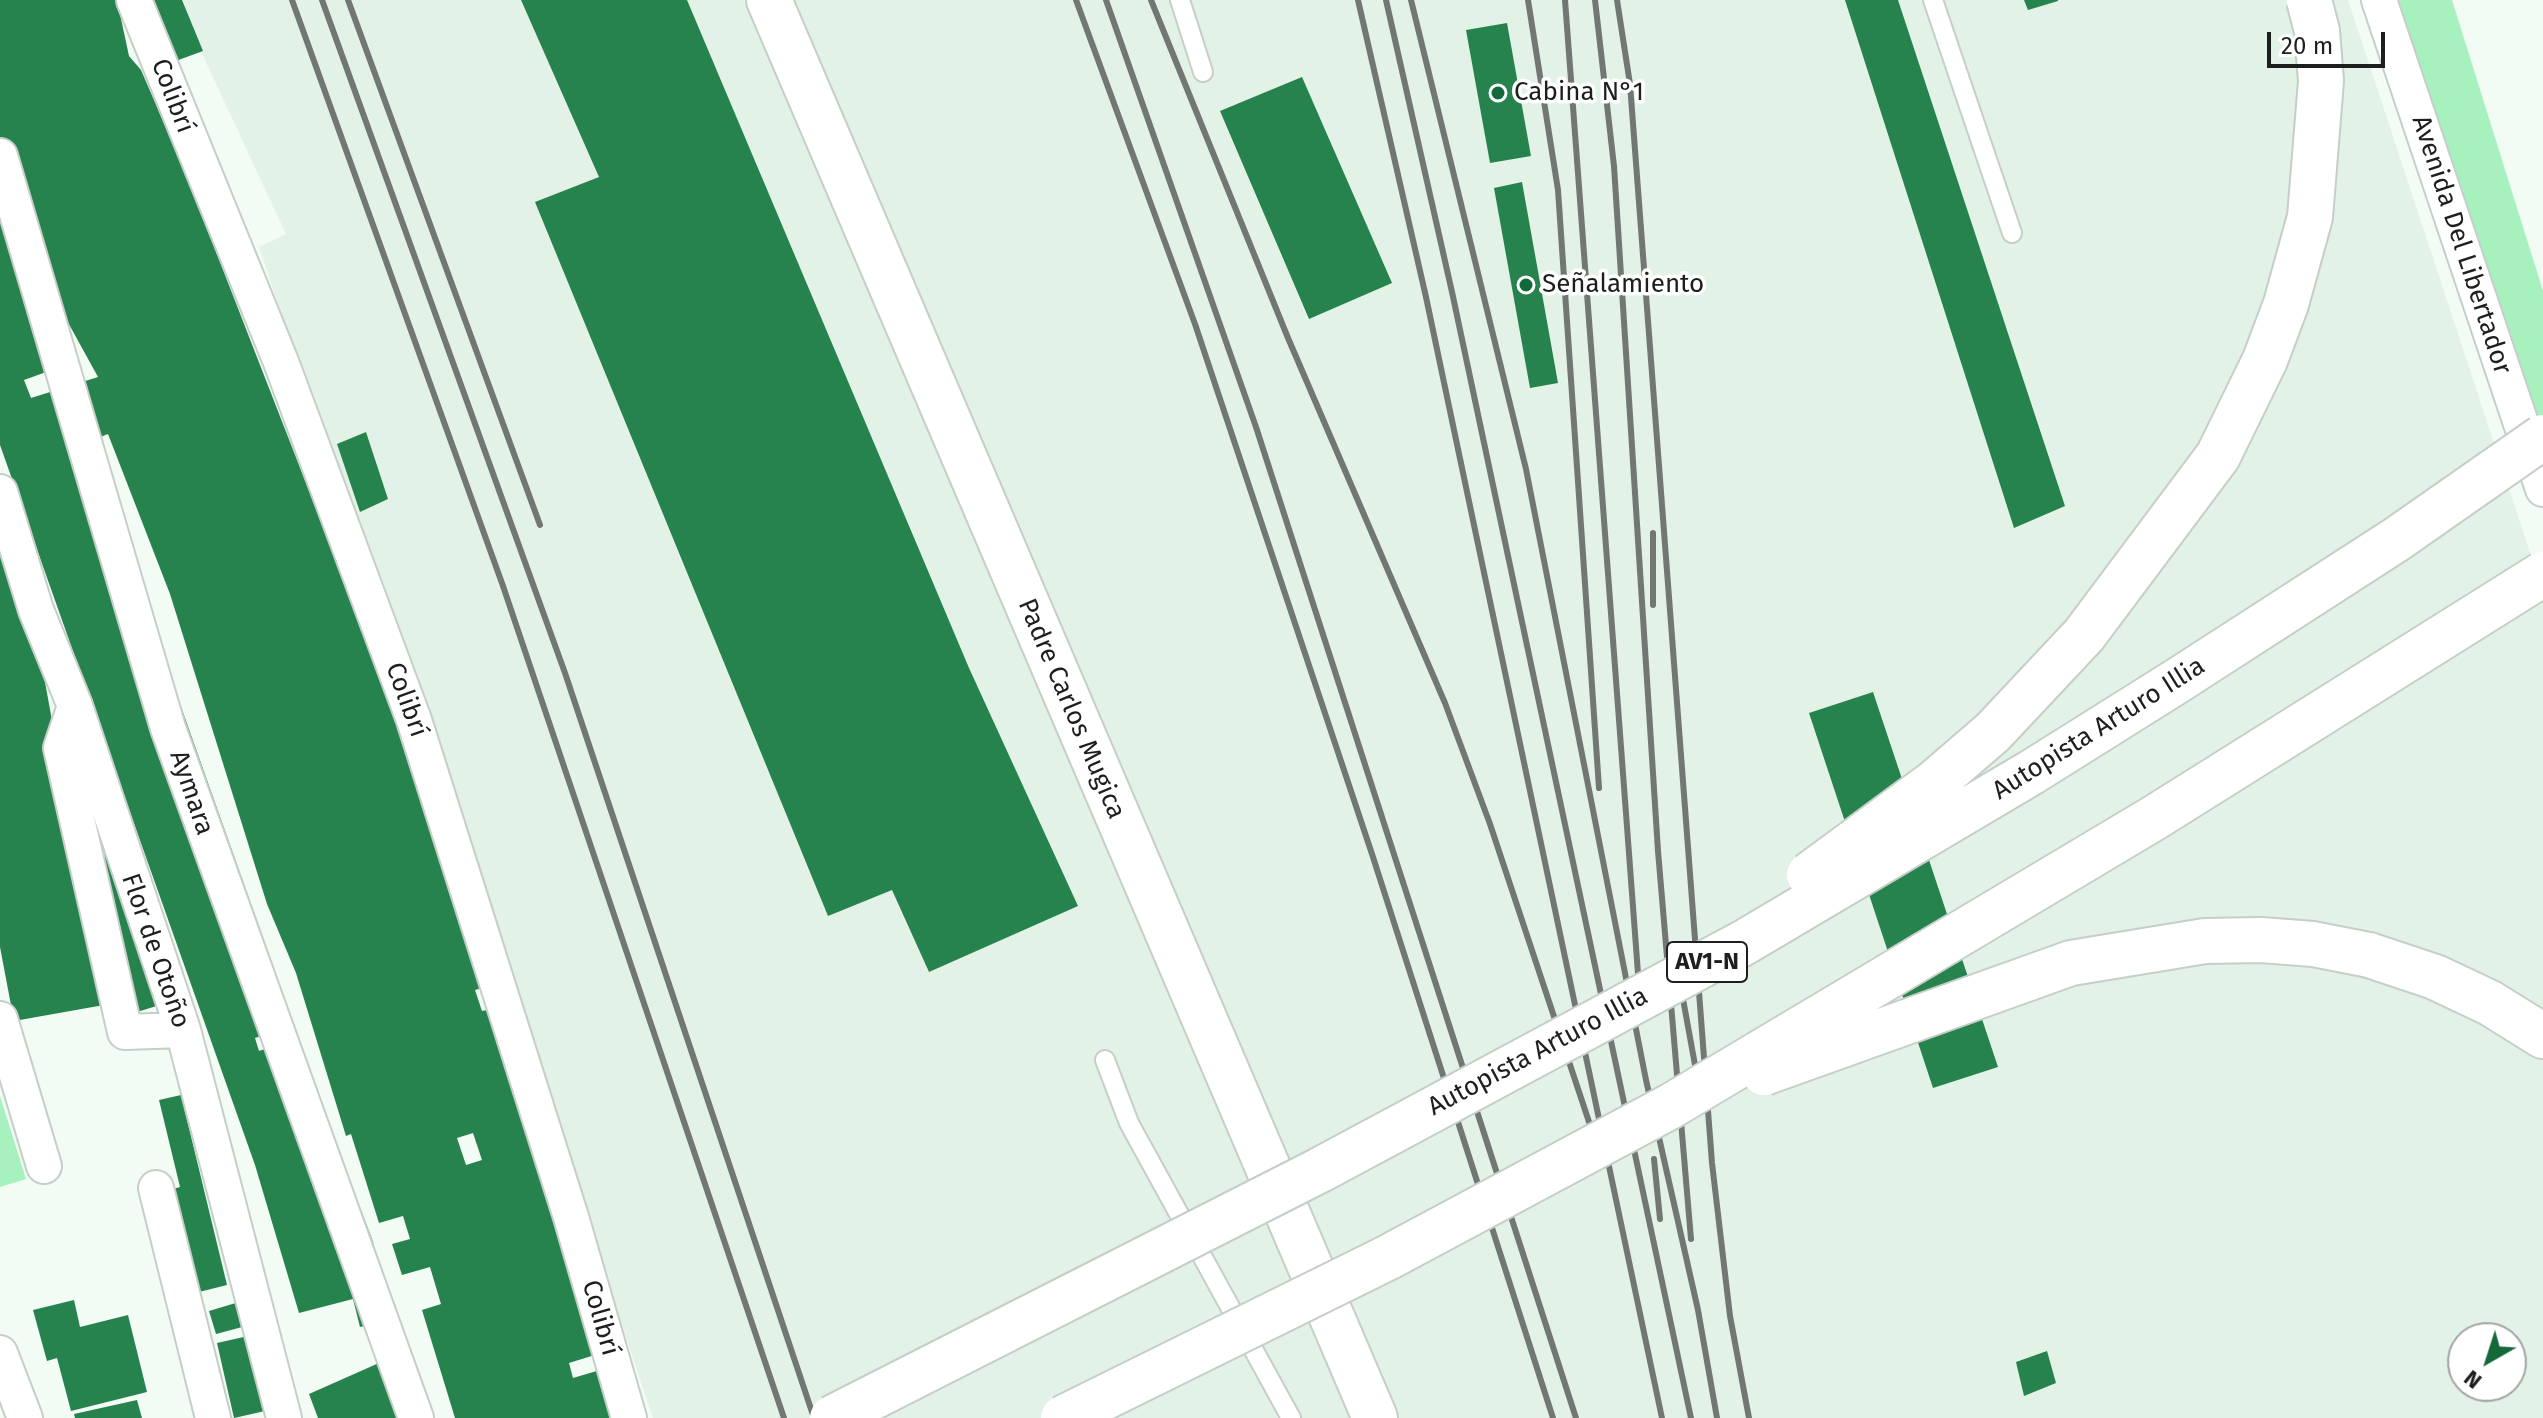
<!DOCTYPE html>
<html>
<head>
<meta charset="utf-8">
<style>
	body { margin:0 }
	#map { position:relative; width:2543px; height:1418px; overflow:hidden; background:#f2fbf4; font-family:"Fira Sans",sans-serif }
	canvas { display:block }
	.north { position:absolute; left:2447px; top:1322px; width:80px; height:80px; box-sizing:border-box; background:#fff; border:2px solid #a4a5a5; border-radius:50%; rotate:219deg; font-size:22px; font-weight:700; line-height:32px; text-align:center; color:#1c1f1d }
	.north::after { content:''; display:block; margin:auto; width:28px; height:36px; background:#14693a; clip-path:polygon(50% 0,100% 100%,50% 72%,0 100%) }
	.scale { position:absolute; left:2267px; top:32px; width:118px; height:36px; box-sizing:border-box; border:4px solid #1c1f1d; border-top:0; padding-left:10px; font-size:24px; line-height:28px; white-space:nowrap; color:#1c1f1d; -webkit-text-stroke:6px #fff; paint-order:stroke }
</style>
</head>
<body>
<div id="map">
<canvas width="2543" height="1418"></canvas>
<div class="north">N</div>
<div class="scale">20 m</div>
</div>
<script>
const context = document.querySelector('canvas').getContext('2d');
context.lineJoin = 'round';
function fill(path, color) {
  context.fillStyle = color;
  context.fill(path, 'evenodd');
}
function shape(rows) {
  const path = new Path2D();
  for (const r of rows) {
    path.moveTo(r[0], r[1]);
    for (let i = 2; i < r.length; i += 2) path.lineTo(r[i], r[i + 1]);
  }
  return path;
}
function trace(path, color, width, dash) {
  context.strokeStyle = color;
  context.lineWidth = width;
  context.lineCap = dash ? 'butt' : 'round';
  context.setLineDash(dash || []);
  context.stroke(path);
}
function drawText(font, color, halo, rows, align = 'center') {
  context.font = font + ' "Fira Sans",sans-serif';
  context.lineWidth = 7;
  context.setLineDash([]);
  context.textBaseline = 'middle';
  context.strokeStyle = halo;
  context.fillStyle = color;
  for (const [text, x, y, turn = 0] of rows) {
    context.save();
    context.translate(x, y);
    context.rotate((+turn || 0) * Math.PI / 180);
    context.textAlign = isNaN(turn) ? turn : align;
    if (halo) context.strokeText(text, 0, 0);
    context.fillText(text, 0, 0);
    context.restore();
  }
}
const built = shape([
	[177,0,2348,0,2543,592,2543,1418,653,1418,259,247,286,234],
	[2463,1338,2511,1338,2511,1386,2463,1386]
]);
const green = shape([
	[2399,0,2452,0,2543,291,2543,454],
	[0,1096,26,1179,0,1187]
]);
const building = shape([
	[0,0,117,0,129,56,141,70,183,167,325,532,351,580,485,987,475,990,482,1011,492,1009,598,1354,569,1363,573,1378,600,1370,614,1418,455,1418,422,1310,441,1304,430,1267,402,1275,392,1244,410,1239,403,1216,379,1223,351,1134,346,1136,296,973,267,904,170,594,108,434,87,442,294,1025,255,1038,259,1051,296,1038,372,1239,395,1318,360,1327,353,1299,299,1313,255,1165,0,445],
	[65,317,98,377,31,398,24,380,49,371,34,328],
	[473,1133,482,1160,466,1165,457,1138],
	[147,0,182,0,203,51,173,62],
	[521,0,687,0,969,668,1078,906,929,972,892,890,828,916,535,202,599,177],
	[1845,0,1898,0,2065,506,2014,528],
	[2024,0,2058,0,2058,1,2028,10],
	[1507,23,1531,156,1490,163,1466,30],
	[1302,77,1392,283,1309,319,1220,111],
	[1522,182,1558,383,1530,388,1494,188],
	[366,432,388,499,360,512,337,444],
	[0,500,32,611,104,1005,14,1021,0,947],
	[1873,692,1998,1067,1933,1088,1809,713],
	[84,752,166,1003,134,1013,86,841],
	[181,1095,227,1285,195,1293,170,1190,180,1187,159,1100],
	[74,1300,80,1327,128,1315,147,1392,71,1411,57,1358,47,1361,33,1310],
	[239,1302,246,1326,216,1334,209,1311],
	[248,1336,265,1411,234,1418,217,1343],
	[406,1351,432,1418,318,1418,309,1394],
	[2047,1351,2056,1383,2024,1396,2016,1362],
	[137,1400,142,1418,75,1418,74,1414]
]);
const lane = shape([
	[1180,0,1203,72],
	[1933,0,2012,233],
	[1105,1060,1129,1123,1291,1418]
]);
const street = shape([
	[134,0,281,362,414,720,571,1217,629,1418],
	[2379,0,2543,489],
	[0,156,168,728,416,1418],
	[0,492,36,610,75,706,183,1030,284,1418],
	[75,706,61,748,125,1032,183,1030],
	[0,1019,44,1166],
	[156,1188,213,1418],
	[0,1353,25,1418]
]);
const secondary = shape([
	[769,0,1375,1418]
]);
const highway = shape([
	[2369,955,2435,977,2490,1003,2543,1036]
]);
const rail = shape([
	[292,0,503,586,784,1418],
	[322,0,565,673,814,1418],
	[348,0,540,525],
	[1076,0,1195,324,1372,854,1553,1418],
	[1106,0,1256,427,1576,1418],
	[1151,0,1288,338,1445,703,1490,824,1599,1152],
	[1358,0,1426,297,1662,1418],
	[1386,0,1452,292,1691,1418],
	[1411,0,1526,469,1646,1080,1698,1310,1717,1418],
	[1528,0,1558,190,1599,788],
	[1565,0,1640,1000],
	[1595,0,1614,166,1658,851,1691,1239],
	[1617,0,1630,84,1712,1163,1730,1316,1749,1418],
	[1653,605,1653,533],
	[1677,966,1697,1076],
	[1654,1159,1660,1219]
]);
const highwayBridge = shape([
	[1809,875,1935,782,1993,732,2084,635,2218,456,2265,360,2286,304,2310,217,2321,81,2317,31,2309,0],
	[1764,1073,2071,963,2205,941,2261,940,2313,944,2369,955],
	[832,1418,1320,1170,1745,942,2032,772,2177,681,2397,539,2543,437],
	[1063,1418,1387,1258,1671,1106,2154,818,2543,574]
]);
const markers = [
	[1498,93,8,"#14693a"],
	[1526,285,8,"#14693a"]
];
const shields = [
	[1707,962,80]
];
const shieldNames = [
	["AV1-N",1707,962]
];
const poiNames = [
	["Cabina N°1",1514,93],
	["Señalamiento",1542,285]
];
const streetNames = [
	["Colibrí",172,96,69],
	["Avenida Del Libertador",2461,245,72],
	["Colibrí",406,700,70],
	["Padre Carlos Mugica",1071,709,67],
	["Autopista Arturo Illia",2099,729,-32],
	["Aymara",191,793,71],
	["Flor de Otoño",155,951,71],
	["Autopista Arturo Illia",1538,1052,-28],
	["Colibrí",600,1318,74]
];
fill(built, '#e2f2e6');
fill(green, '#a6f1bd');
fill(building, '#27834d');
trace(lane, '#c6cec8', 22);
trace(street, '#c6cec8', 38);
trace(secondary, '#c6cec8', 48);
trace(highway, '#c6cec8', 48);
trace(lane, '#fff', 18);
trace(street, '#fff', 34);
trace(secondary, '#fff', 44);
trace(highway, '#fff', 44);
trace(rail, '#727773', 6);
trace(highwayBridge, '#c6cec8', 48, []);
trace(highwayBridge, '#fff', 44);
for (const [x, y, r, color] of markers) {
  const dot = new Path2D();
  dot.arc(x, y, r, 0, 2 * Math.PI);
  context.fillStyle = color;
  context.fill(dot);
  trace(dot, '#fff', 3);
}
for (const [x, y, w] of shields) {
  const box = new Path2D();
  box.roundRect(x - w / 2, y - 20, w, 40, 6);
  context.fillStyle = '#fff';
  context.fill(box);
  trace(box, '#1c1f1d', 2);
}
drawText('bold 24px', '#1c1f1d', null, shieldNames);
drawText('26px', '#1c1f1d', '#fff', poiNames, 'left');
drawText('26px', '#1c1f1d', '#fff', streetNames);
</script>
</body>
</html>
